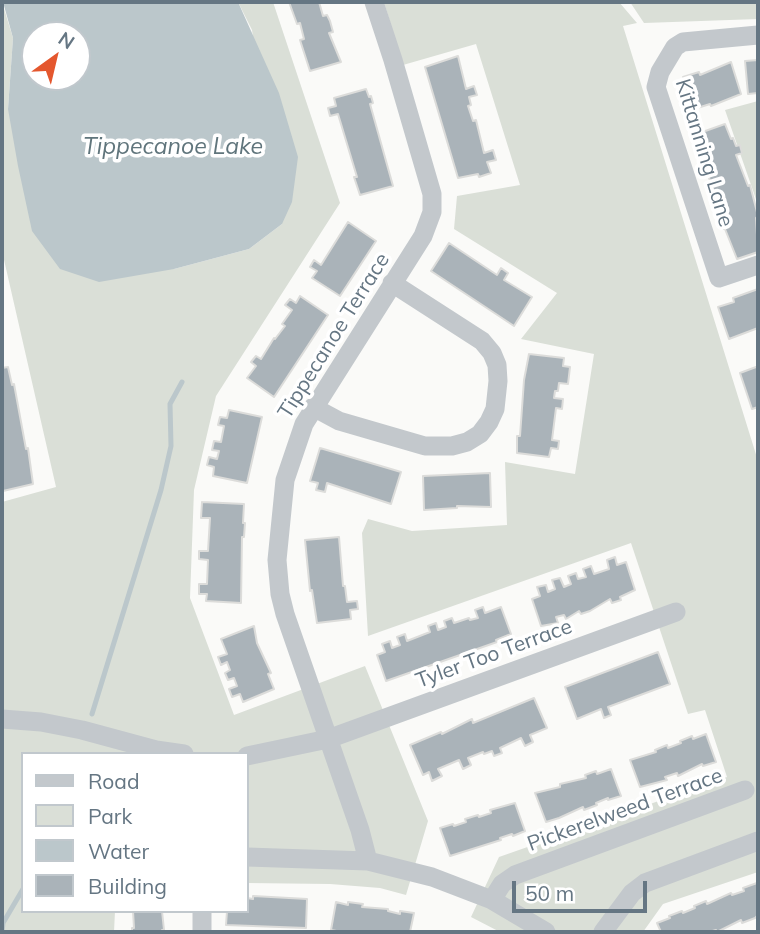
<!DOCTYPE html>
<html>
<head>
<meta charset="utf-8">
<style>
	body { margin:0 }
	#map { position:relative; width:760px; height:934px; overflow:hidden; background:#fafaf8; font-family:Mulish,sans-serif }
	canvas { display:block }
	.frame { position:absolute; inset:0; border:4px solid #657683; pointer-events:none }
	.legend { position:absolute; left:21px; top:752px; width:228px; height:161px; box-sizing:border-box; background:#fff; border:2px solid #c1c8cd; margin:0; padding:9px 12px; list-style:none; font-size:21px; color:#657683 }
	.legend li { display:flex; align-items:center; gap:14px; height:35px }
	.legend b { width:35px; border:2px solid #c1c8cd }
	.north { position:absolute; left:21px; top:21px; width:70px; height:70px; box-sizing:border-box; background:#fff; border:2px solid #c1c8cd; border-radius:50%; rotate:34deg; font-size:19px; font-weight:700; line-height:28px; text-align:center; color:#657683 }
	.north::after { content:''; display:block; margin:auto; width:24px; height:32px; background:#e4572e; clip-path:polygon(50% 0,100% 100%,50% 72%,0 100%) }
	.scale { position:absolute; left:512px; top:881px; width:135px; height:32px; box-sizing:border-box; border:4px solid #657683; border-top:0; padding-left:9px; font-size:21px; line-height:24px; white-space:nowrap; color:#657683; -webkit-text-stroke:5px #fff; paint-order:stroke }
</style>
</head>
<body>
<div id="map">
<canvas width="760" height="934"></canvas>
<div class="frame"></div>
<ul class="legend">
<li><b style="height:9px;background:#c3c8cc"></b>Road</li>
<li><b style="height:19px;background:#dadfd7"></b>Park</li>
<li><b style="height:19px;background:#bbc7cb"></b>Water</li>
<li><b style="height:19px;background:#aab3b9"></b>Building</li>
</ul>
<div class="north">N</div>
<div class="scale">50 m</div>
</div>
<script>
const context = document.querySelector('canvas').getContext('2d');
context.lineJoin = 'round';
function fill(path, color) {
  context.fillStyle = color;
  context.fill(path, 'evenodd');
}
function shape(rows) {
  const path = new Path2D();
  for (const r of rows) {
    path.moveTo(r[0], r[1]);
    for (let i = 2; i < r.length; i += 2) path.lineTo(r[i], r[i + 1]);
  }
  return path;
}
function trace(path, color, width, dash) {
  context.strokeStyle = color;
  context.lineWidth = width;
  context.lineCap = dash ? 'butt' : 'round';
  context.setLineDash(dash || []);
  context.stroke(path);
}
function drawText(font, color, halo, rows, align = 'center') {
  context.font = font + ' Mulish,sans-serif';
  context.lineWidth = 7;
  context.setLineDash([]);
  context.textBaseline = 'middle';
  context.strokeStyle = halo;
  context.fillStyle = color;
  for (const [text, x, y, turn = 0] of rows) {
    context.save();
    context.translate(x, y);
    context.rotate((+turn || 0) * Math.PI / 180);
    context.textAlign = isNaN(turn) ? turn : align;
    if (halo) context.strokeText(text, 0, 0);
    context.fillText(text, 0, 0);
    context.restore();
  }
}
const green = shape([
	[2,2,13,38,8,109,174,269,249,249,282,224,252,30,238,2,273,2,340,203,216,396,194,490,190,598,234,715,365,666,428,821,406,895,380,888,330,884,247,883,247,754,23,754,23,911,115,911,114,932,2,932,2,502,56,487,2,251],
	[384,2,619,2,637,23,623,26,758,461,758,872,663,904,643,932,500,932,471,917,499,857,727,777,705,710,688,714,631,543,368,636,362,533,368,519,412,531,507,525,505,462,575,474,594,354,521,339,557,293,454,229,457,196,520,185,476,44,403,65],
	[630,2,758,2,758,19,644,23],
	[758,101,758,205,725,110]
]);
const water = shape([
	[3,2,238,2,279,93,298,157,292,202,282,224,249,249,174,269,99,282,60,269,32,231,18,166,8,109,13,38],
	[35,35,77,35,77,77,35,77]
]);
const stream = shape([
	[92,714,161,490,171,446,170,404,182,382],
	[2,932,3,923,23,889]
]);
const building = shape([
	[289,2,319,2,323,16,327,15,330,21,333,32,329,33,341,62,310,71,300,40,304,39,300,23,297,24,289,2],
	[458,56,466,89,474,86,477,95,469,97,471,105,468,106,473,121,476,120,484,153,493,150,496,160,487,162,491,173,479,177,478,174,458,178,425,67,458,56],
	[758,60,758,93,748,94,745,61,758,60],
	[731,62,741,94,711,106,710,104,694,109,683,77,699,72,700,75,731,62],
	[366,89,369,97,371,96,373,103,370,104,393,186,360,195,354,177,357,177,338,114,330,116,328,108,336,106,334,98,366,89],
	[725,124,731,139,733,138,736,146,740,145,742,153,736,155,748,186,750,185,758,216,756,218,758,252,737,259,725,229,722,229,716,213,720,211,715,195,694,135,725,124],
	[348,222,376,241,340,296,312,278,317,271,310,267,314,260,321,265,348,222],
	[449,243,497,275,501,268,508,273,504,280,532,297,514,326,431,271,449,243],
	[758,289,758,328,729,339,718,307,734,302,733,298,758,289],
	[300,296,328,315,274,397,247,378,256,366,251,362,256,356,261,359,274,338,275,339,285,326,282,324,292,310,285,305,290,299,296,303,300,296],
	[529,354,564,358,563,366,570,367,568,384,559,383,558,391,555,391,554,398,563,399,562,409,556,408,552,440,559,441,558,449,551,448,549,457,517,453,517,436,520,436,524,380,529,354],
	[8,367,12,385,14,384,26,449,28,448,33,484,3,491,2,368,8,367],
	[756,367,758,369,758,407,752,409,740,373,756,367],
	[229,410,262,417,247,483,213,476,214,467,207,465,209,457,217,459,219,451,212,450,214,441,221,442,224,426,218,425,220,417,227,418,229,410],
	[320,448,401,472,391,504,327,483,325,492,316,490,318,483,310,481,320,448],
	[490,473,491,507,457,506,457,508,424,510,423,476,490,473],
	[202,502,244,504,243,523,245,523,244,537,242,537,241,603,206,601,207,594,199,594,199,584,207,584,208,560,199,559,199,551,208,551,210,518,201,518,202,502],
	[339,537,343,586,345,586,347,602,357,601,358,609,350,610,351,619,317,623,312,590,310,591,305,540,339,537],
	[615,557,617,565,626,562,635,590,620,597,621,600,612,603,610,599,590,611,581,614,579,611,566,619,564,615,556,617,558,623,541,626,532,599,540,596,537,587,546,585,548,592,555,589,552,580,560,578,564,587,571,584,568,576,576,573,578,579,586,577,583,569,591,566,594,574,609,569,607,560,615,557],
	[483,607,485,613,501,607,511,634,496,640,497,642,386,681,377,655,385,652,382,644,390,641,392,648,400,645,397,637,405,634,407,641,430,632,428,626,436,623,438,630,446,627,444,621,452,618,454,623,469,618,470,620,478,618,475,610,483,607],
	[254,626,257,643,271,673,268,674,274,689,243,702,240,694,232,697,229,689,237,686,234,678,228,680,225,673,230,670,227,662,221,665,218,657,227,654,221,639,254,626],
	[658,652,670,684,608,707,611,715,604,718,601,709,577,719,565,687,658,652],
	[534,698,547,728,530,735,533,742,525,746,521,738,500,748,502,753,494,756,492,751,484,754,483,752,468,758,471,765,463,769,459,760,438,769,442,776,432,781,429,772,423,775,410,745,441,732,442,734,472,719,473,723,534,698],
	[706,734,716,762,703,766,702,764,678,776,677,773,665,777,667,780,640,787,630,760,656,752,655,750,667,745,668,748,681,743,680,741,692,736,693,739,706,734],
	[611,769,621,796,608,800,608,798,596,803,597,805,584,810,583,807,559,818,546,822,535,793,560,787,560,784,586,778,585,775,596,771,597,774,611,769],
	[515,803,525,831,513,836,512,834,500,838,501,840,450,856,440,828,453,824,454,826,466,822,465,819,478,815,479,817,491,813,490,810,515,803],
	[757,883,758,915,755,918,742,923,741,920,717,932,716,930,709,932,661,932,657,923,670,918,669,916,682,911,683,913,695,908,694,906,706,901,707,904,731,893,732,895,744,891,743,888,757,883],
	[253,896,307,899,306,928,226,925,227,911,247,911,247,898,253,899,253,896],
	[336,902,348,905,348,902,363,904,362,907,388,909,388,911,400,914,400,911,414,913,410,932,342,932,331,930,336,902],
	[133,911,162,911,164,930,162,930,162,932,132,932,132,928,134,928,133,911]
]);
const minor = shape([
	[758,35,683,42,675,47,660,72,656,87,719,278,758,265],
	[313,407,339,421,425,446,452,446,467,442,480,434,489,422,495,409,498,381,497,365,492,353,482,341,392,283],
	[2,719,41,722,82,730,156,750,184,754],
	[247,756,328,739,676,612],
	[247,857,368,861,432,877,492,900,546,932],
	[368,861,360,830,285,614,280,594,277,560,285,480,304,424,423,236,432,212,432,194,393,60,374,2],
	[492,900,502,884,515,875,745,790],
	[202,932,202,911],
	[603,932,632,893,645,883,758,841]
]);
const streetNames = [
	["Kittanning Lane",704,153,73],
	["Tippecanoe Terrace",334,336,-58],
	["Tyler Too Terrace",494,654,-20],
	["Pickerelweed Terrace",625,810,-20]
];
const waterNames = [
	["Tippecanoe Lake",173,147]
];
fill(green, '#dadfd7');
fill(water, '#bbc7cb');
trace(stream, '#bbc7cb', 5);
fill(building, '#aab3b9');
trace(building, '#dcdcda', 2);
trace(minor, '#c3c8cc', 19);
drawText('21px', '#657683', '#fff', streetNames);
drawText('italic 23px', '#60757c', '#fff', waterNames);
</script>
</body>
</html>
